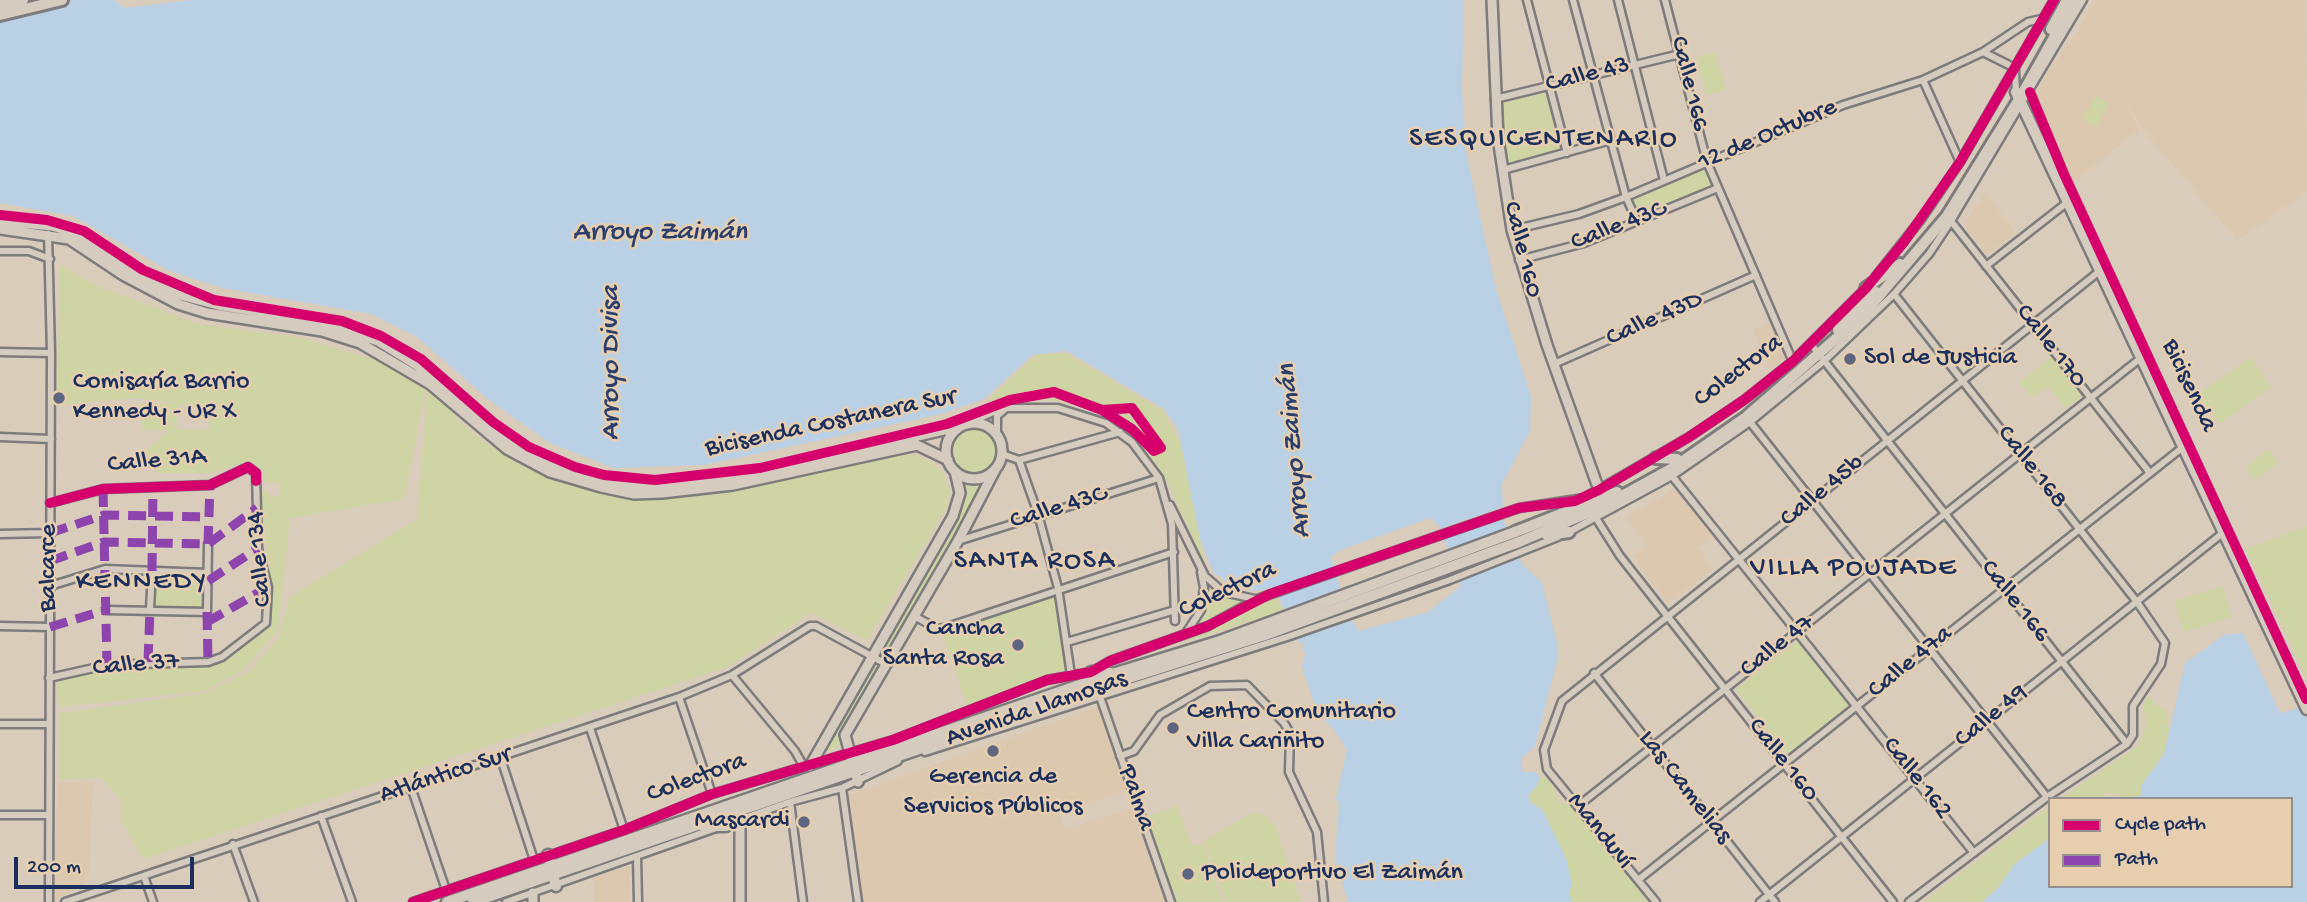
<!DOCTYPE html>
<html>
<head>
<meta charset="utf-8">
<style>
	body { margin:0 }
	#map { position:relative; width:2307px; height:902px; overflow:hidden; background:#d9ccbb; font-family:"Gochi Hand",sans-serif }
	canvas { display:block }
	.legend { position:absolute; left:2048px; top:797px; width:245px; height:91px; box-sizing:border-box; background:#e6ceae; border:2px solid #958e8e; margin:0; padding:9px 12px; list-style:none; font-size:21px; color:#1b2f5e }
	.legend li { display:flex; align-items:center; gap:14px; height:35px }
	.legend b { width:35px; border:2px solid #958e8e }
	.scale { position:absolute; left:14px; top:857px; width:180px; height:32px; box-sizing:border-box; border:4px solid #1b2f5e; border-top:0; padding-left:9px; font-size:21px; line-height:24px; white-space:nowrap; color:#1b2f5e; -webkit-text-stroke:5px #e6ceae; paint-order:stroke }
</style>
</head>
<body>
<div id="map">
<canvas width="2307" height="902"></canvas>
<ul class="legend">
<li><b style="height:9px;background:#d6006c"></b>Cycle path</li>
<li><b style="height:9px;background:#8e44ad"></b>Path</li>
</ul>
<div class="scale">200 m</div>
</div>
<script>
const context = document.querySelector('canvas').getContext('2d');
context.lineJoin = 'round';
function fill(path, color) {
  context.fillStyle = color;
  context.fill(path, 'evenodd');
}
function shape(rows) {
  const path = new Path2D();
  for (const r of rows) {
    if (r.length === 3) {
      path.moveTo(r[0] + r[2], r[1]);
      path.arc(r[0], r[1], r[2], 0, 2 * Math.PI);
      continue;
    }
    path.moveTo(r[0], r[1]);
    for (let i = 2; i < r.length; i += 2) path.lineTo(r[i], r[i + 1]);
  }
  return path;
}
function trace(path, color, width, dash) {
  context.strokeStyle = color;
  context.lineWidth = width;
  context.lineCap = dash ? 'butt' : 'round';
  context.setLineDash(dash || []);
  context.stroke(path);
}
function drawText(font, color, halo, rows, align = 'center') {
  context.font = font + ' "Gochi Hand",sans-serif';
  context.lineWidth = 5;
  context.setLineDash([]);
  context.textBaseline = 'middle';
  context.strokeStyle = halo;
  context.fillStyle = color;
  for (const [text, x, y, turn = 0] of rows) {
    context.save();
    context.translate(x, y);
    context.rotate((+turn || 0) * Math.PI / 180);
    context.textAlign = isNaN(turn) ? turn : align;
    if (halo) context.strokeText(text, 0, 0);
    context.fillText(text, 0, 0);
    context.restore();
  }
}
const built = shape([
	[2094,0,2306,0,2307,192,2237,240,2142,128,2102,65,2140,129,2072,183,2033,94,2079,29],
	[1985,193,2016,233,1987,254,1964,224],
	[1771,322,1786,358,1771,369,1753,330],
	[1676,488,1713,537,1698,548,1713,569,1668,604,1633,556,1647,545,1626,517],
	[1100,706,1128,790,1059,814,1065,830,1132,808,1165,902,861,902,846,796],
	[58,782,93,782,88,881,53,902],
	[630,866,629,902,593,902,593,877]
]);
const green = shape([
	[1716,52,1726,90,1707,95,1696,57],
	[1545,90,1561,154,1514,166,1507,165,1499,101],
	[2096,96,2109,103,2096,127,2082,119],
	[1706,166,1716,187,1638,218,1629,198],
	[60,265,97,286,198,324,298,337,379,361,426,386,404,499,290,518,278,631,243,670,205,691,59,707,57,681,107,668,207,665,225,660,269,624,271,586,260,488,273,497,279,496,280,483,264,482,263,470,250,460,212,473,158,473,142,454,169,430,141,430,141,404,175,403,135,398,57,405],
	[178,404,210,408,210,430,178,429],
	[1049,353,1068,354,1163,411,1181,446,1206,567,1167,481,1132,437,1102,413,1077,402,1020,399,993,407,988,400,1034,356],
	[2053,356,2083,395,2065,408,2048,386,2032,398,2019,382],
	[2251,357,2271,387,2219,424,2198,394],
	[428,385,461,423,494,449,555,481,602,494,655,499,711,495,904,455,916,455,933,463,944,475,949,491,947,507,867,640,811,613,727,667,143,859,121,820,122,801,101,777,59,780,59,713,204,694,249,672,278,639,290,597,417,519],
	[975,450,25],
	[2269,449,2278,463,2255,480,2245,467],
	[988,480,887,653,883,654,880,651,882,645,959,513,962,481],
	[2307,526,2307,678,2246,549],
	[156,576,203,578,202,608,155,606],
	[1204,578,1224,595,1246,601,1192,630,1205,606],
	[2223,586,2232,617,2184,632,2174,601],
	[1055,588,1067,669,967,706,941,629],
	[1277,597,1282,611,1181,643,1249,607],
	[1802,638,1853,703,1787,754,1736,689],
	[875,664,878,669,843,730,843,745,818,755,871,665],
	[2147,697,2154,699,2154,705,2166,709,2169,731,2164,754,2141,786,2141,795,2128,799,2109,792,2097,799,2060,799,2138,746,2147,725,2143,706],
	[1540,777,1547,778,1556,791,1558,802,1573,806,1649,902,1572,902,1569,893,1572,884,1566,858,1542,809,1531,803,1528,796,1537,786],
	[1177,806,1191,845,1203,845,1222,902,1174,902,1145,817],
	[2050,806,2050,838,2015,864,1998,888,1982,902,1923,902],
	[1253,812,1265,815,1275,826,1301,902,1226,902,1204,841]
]);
const water = shape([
	[0,0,114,0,124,8,190,0,1464,0,1462,88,1466,152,1496,289,1531,396,1530,431,1502,484,1503,519,1522,564,1542,583,1557,643,1558,657,1535,746,1521,759,1522,767,1523,772,1535,772,1540,777,1537,786,1528,796,1531,803,1542,809,1566,858,1572,884,1569,893,1572,902,1348,902,1335,858,1339,804,1336,798,1347,750,1334,730,1317,712,1302,667,1305,655,1303,644,1293,638,1276,587,1255,591,1234,587,1214,573,1201,543,1178,429,1164,409,1067,351,1033,355,984,399,941,414,704,465,614,468,550,443,489,400,417,337,371,314,222,288,170,271,73,216,0,203],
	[1430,518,1439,526,1461,586,1428,612,1359,631,1348,615,1331,557,1343,549],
	[2243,633,2280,713,2307,706,2307,902,1982,902,1998,888,2015,864,2050,838,2050,886,2291,886,2291,799,2131,799,2141,795,2141,786,2164,754,2185,663,2224,635]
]);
const pier = shape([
	[1505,506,1506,517,1440,540,1436,530]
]);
const minor = shape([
	[1527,0,1567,153],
	[1573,0,1626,197,1637,221],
	[1618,0,1664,180],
	[1665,0,1707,162,1793,362],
	[1983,52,2015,68],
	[2015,70,2016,92],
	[1923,80,1960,162],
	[1495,99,1680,54],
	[1503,170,1611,140],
	[1951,221,2150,473],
	[1512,230,1579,214,1626,197,1843,105,1923,80,1983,52,2028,22,2041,19],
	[48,234,51,353,49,902],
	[0,251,29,251,50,259],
	[1519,260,1584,243,1718,188],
	[1986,266,2069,201],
	[1876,276,1922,218,1960,162,2054,0],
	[1894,294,2137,602,2165,643,2161,664,2133,706,2133,735,2127,744,2047,797,1909,902],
	[1811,344,2127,744],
	[0,352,51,353],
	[1554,364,1756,275],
	[1750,422,2047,797],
	[969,423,1002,408,1058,408,1106,423,1132,442,1159,478,1172,524,1175,621],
	[997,434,997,416,1005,409],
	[0,437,51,439],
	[1002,454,1019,460,1038,514,1058,588,1071,675],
	[1019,460,1120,432],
	[1672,476,1974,853],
	[1170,505,1205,576,1223,592,1255,599],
	[1596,518,1620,556,1893,902],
	[1567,533,1672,476,1750,422,1824,361,1894,294,1929,254,1951,221,2083,0],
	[0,534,50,533],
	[958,541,1159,478],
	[50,586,105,569,208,573],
	[150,609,152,571],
	[106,610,207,612,208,544],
	[914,616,938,629,944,628,1174,552],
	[0,626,50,627],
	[1186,633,1201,610,1204,588,1201,572],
	[1067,642,1175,610],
	[1594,673,1775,902],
	[732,675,795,751,804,767],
	[49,678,107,665,208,662,222,657,266,623,268,587,258,548,256,473,248,467,210,485,103,489,50,503],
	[1099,694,1171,902],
	[679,697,712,794],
	[0,724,49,724],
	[590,728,624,830],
	[925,752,1287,637,1450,580,1558,537],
	[1120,756,1134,751,1160,715,1210,686,1247,685,1284,723,1290,733,1289,772,1317,832,1324,902],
	[501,759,534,860],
	[411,787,446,890],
	[842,788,858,902],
	[790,802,803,902],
	[1578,806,2142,357],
	[0,815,49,815],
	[321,816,352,902],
	[233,844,254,902],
	[637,857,638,902],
	[144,876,153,902],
	[1638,880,2183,447],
	[65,902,679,697,732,675,810,626,816,626,886,664],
	[413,902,624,830,712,794,893,740,1047,680,1091,672,1110,661,1208,626,1257,599,1432,538,1519,508,1584,498,1689,437,1744,400,1793,361,1867,287],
	[506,902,790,802,842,788,898,761],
	[1656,902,1547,769,1544,750,1562,701,2101,270],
	[1760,902,2224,532]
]);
const secondary = shape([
	[1492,0,1498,138,1512,230,1547,345,1599,490],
	[0,221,52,226,73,232,132,272,176,294,218,305,325,323,378,341,418,366,515,445,545,462,601,480,635,486,731,479,961,426],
	[0,229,69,239,123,275,178,304,207,313,322,331,360,343,430,384,507,449,550,472,601,487,634,494,662,493,733,485,917,445,948,460],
	[974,451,28],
	[810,766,953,516,960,493,955,471],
	[858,782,845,735,958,541,995,470],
	[533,893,533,902],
	[740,902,740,821]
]);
const primary = shape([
	[2016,92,2307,709],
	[1096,686,1091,672,1111,673],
	[703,826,726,826],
	[548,855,556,886],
	[447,902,1103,677,1220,641,1515,532],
	[473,902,1097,688,1265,635,1519,542]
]);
const trunk = shape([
	[0,5,23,0],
	[0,15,62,0],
	[2051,29,2067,0],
	[1866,288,1900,264],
	[1838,330,1876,292],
	[1656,458,1677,459],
	[1515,532,1617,492],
	[1547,535,1569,532],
	[1519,542,1602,507,1671,469,1746,417,1863,315,1947,216,2020,98,2075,0]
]);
const quiet = shape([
	[103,489,107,665],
	[50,533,104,515,209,517],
	[208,544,210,485],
	[50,561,104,542,208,544,257,508],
	[152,571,153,487],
	[208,581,258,548],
	[207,612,208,662],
	[207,622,268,587],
	[50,627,106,610],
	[148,662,150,609]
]);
const cycleway = shape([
	[2030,92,2064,174,2306,699],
	[0,215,47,220,84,231,143,270,214,300,342,321,381,336,421,359,493,422,529,447,575,467,604,475,655,480,760,468,947,424,1010,400,1054,392,1102,410,1132,429,1154,451,1161,448,1132,408,1102,410],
	[50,503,103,489,210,485,248,467,256,473,256,481],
	[413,902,624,830,712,794,893,740,1047,680,1091,672,1110,661,1208,626,1270,594,1519,508,1575,501,1599,490,1689,437,1744,400,1793,361,1866,288,1904,242,1960,162,2054,0]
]);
const markers = [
	[1850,359,7,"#5e667f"],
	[59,398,7,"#5e667f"],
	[1018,645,7,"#5e667f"],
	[1173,728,7,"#5e667f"],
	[993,751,7,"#5e667f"],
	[804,822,7,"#5e667f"],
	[1188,874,7,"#5e667f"]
];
const streetNames = [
	["Calle 43",1588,76,-14],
	["Calle 166",1688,84,76],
	["12 de Octubre",1768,136,-23],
	["Calle 43C",1619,227,-21],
	["Calle 160",1521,250,76],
	["Calle 43D",1655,320,-24],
	["Calle 170",2050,347,52],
	["Colectora",1739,372,-37],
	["Bicisenda",2188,386,65],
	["Bicisenda Costanera Sur",831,424,-12],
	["Calle 31A",157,462,-5],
	["Calle 168",2031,468,52],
	["Calle 45b",1823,492,-39],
	["Calle 43C",1059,509,-17],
	["Calle 134",261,559,-95],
	["Balcarce",50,568,-90],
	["Colectora",1228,591,-25],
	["Calle 166",2014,602,52],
	["Calle 47",1778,647,-38],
	["Calle 47a",1911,663,-39],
	["Calle 37",136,666,-5],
	["Avenida Llamosas",1037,710,-19],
	["Calle 49",1992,717,-39],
	["Calle 160",1782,761,52],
	["Atlántico Sur",446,776,-18],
	["Colectora",697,779,-20],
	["Calle 162",1916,779,52],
	["Las Camelias",1684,788,52],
	["Palma",1135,798,71],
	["Manduví",1599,832,51]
];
const poiNames = [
	["Sol de Justicia",1864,359],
	["Comisaría Barrio",73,383],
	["Kennedy - UR X",73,413],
	["Cancha",1004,630,"right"],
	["Santa Rosa",1004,660,"right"],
	["Centro Comunitario",1187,713],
	["Villa Cariñito",1187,743],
	["Gerencia de",993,778,"center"],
	["Servicios Públicos",993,808,"center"],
	["Mascardi",790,822,"right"],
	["Polideportivo El Zaimán",1202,874]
];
const neighbourhoodNames = [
	["SESQUICENTENARIO",1544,141],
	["SANTA ROSA",1035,563],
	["VILLA POUJADE",1854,570],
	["KENNEDY",142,584]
];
const waterNames = [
	["Arroyo Zaimán",660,234],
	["Arroyo Divisa",613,363,-90],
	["Arroyo Zaimán",1296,451,-95]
];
fill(built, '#dcc7af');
fill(green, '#ced4a3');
fill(water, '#bad0e4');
fill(pier, '#d9ccbb');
trace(minor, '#7d7b7c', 11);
trace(secondary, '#7d7b7c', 14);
trace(primary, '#7d7b7c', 15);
trace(trunk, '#7d7b7c', 16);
trace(minor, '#d5cbbf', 6);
trace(secondary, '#d5cbbf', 9);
trace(primary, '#d5cbbf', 10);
trace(trunk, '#d5cbbf', 10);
trace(quiet, '#8e44ad', 9, [18, 9]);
trace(cycleway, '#d6006c', 10);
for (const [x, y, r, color] of markers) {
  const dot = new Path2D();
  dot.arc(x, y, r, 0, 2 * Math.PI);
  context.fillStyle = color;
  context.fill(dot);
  trace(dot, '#e6ceae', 2.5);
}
drawText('26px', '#1b2f5e', '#e6ceae', streetNames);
drawText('26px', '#1b2f5e', '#e6ceae', poiNames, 'left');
context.letterSpacing = '2px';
drawText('28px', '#1b2f5e', '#e6ceae', neighbourhoodNames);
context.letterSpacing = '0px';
drawText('italic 28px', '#2a3f6d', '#e6ceae', waterNames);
</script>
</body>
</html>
